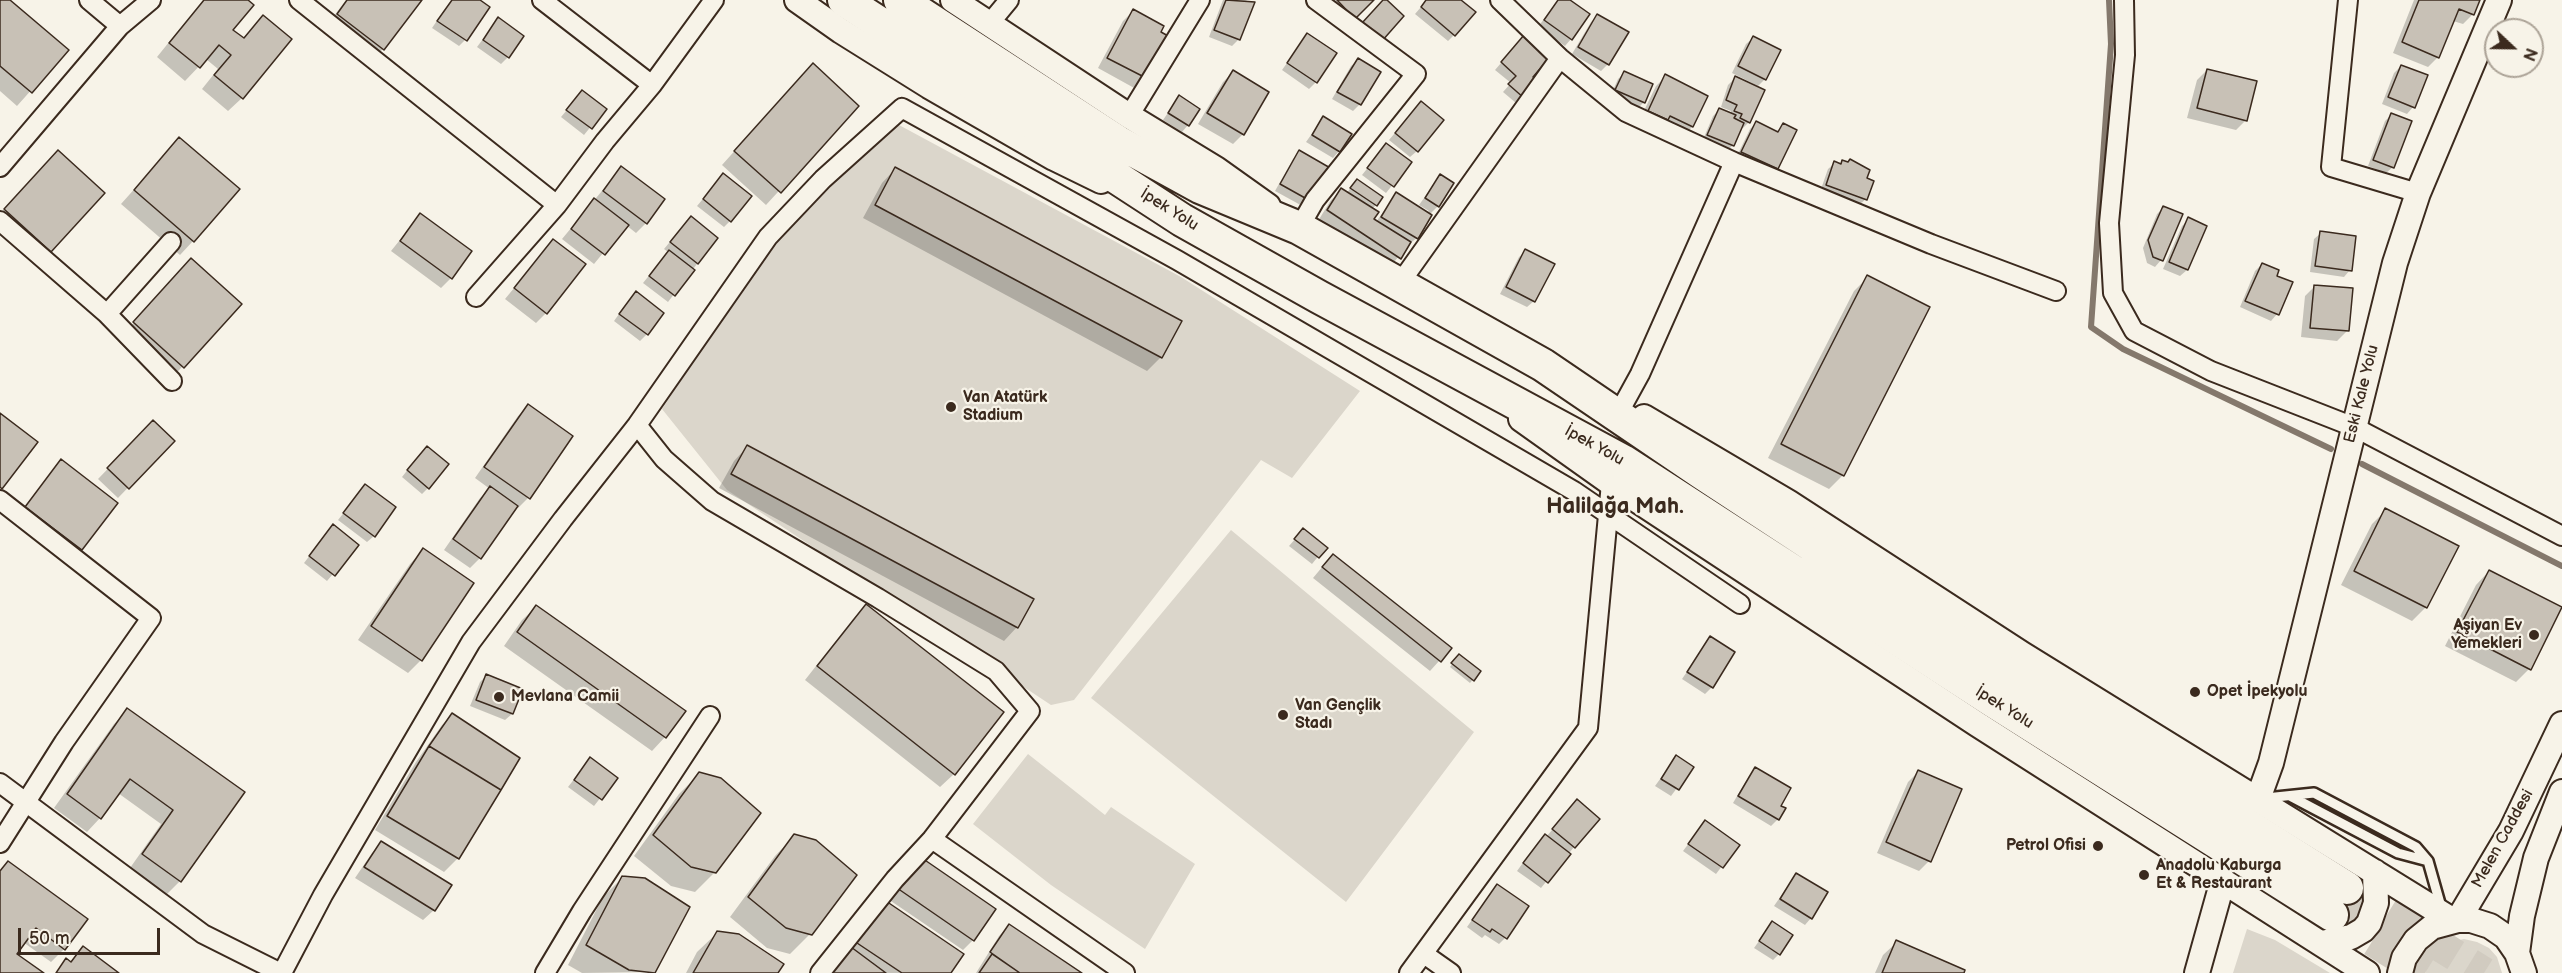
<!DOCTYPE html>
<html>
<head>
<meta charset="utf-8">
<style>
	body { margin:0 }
	#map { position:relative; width:2562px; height:973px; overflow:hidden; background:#f7f3e8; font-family:"Balsamiq Sans",sans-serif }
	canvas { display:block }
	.north { position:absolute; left:2484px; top:18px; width:60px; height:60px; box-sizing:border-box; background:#f7f3e8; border:2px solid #aca397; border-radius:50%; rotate:112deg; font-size:16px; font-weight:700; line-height:24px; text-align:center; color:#3b2a1e }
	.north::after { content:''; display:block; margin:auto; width:21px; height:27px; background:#3b2a1e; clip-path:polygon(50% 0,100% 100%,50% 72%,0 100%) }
	.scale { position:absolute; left:18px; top:928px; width:142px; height:27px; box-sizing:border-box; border:3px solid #3b2a1e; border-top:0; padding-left:8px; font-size:18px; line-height:21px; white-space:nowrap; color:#3b2a1e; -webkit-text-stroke:4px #f7f3e8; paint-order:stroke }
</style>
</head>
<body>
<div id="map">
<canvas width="2562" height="973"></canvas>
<div class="north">N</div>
<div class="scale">50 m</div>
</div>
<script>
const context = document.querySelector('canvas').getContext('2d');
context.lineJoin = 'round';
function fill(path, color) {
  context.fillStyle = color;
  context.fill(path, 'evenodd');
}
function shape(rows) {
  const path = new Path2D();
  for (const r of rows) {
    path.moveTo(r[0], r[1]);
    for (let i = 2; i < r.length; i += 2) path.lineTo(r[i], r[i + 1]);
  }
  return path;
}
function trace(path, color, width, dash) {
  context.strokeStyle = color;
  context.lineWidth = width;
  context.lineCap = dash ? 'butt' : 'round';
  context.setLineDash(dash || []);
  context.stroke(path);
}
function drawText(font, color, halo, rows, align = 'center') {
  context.font = font + ' "Balsamiq Sans",sans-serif';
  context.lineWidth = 4.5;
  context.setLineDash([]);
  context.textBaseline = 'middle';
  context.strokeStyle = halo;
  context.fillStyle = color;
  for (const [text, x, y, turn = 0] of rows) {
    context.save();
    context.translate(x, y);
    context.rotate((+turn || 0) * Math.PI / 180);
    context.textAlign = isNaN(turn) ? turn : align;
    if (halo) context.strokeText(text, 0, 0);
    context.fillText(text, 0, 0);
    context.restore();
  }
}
const green = shape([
	[899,125,1181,277,1360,391,1292,478,1261,460,1074,700,1051,705,727,490,662,409,777,234],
	[1231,530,1474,732,1346,902,1091,698],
	[1028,754,1105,815,1111,807,1195,864,1145,949,1051,885,973,824],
	[2359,883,2367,897,2366,912,2347,928,2330,930],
	[2247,929,2275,940,2330,973,2233,973],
	[2464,939,2477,942,2489,948,2497,957,2502,973,2425,973,2430,959,2439,948,2450,942]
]);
const shadow = shape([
	[0,0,8,0,67,50,17,106,0,91],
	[203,0,246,0,231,30,242,39,263,17,242,98,228,111,202,89,218,69,206,59,185,81,157,57],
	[346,0,420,0,383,49,369,62,325,28],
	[451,0,477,0,465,40,459,46,432,28],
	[1223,0,1245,0,1253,3,1239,39,1232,46,1209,37],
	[1336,0,1372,0,1347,24,1330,6],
	[1427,0,1459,0,1454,35,1448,41,1415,14],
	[1558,0,1568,0,1571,39,1565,46,1538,27],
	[2414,0,2478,0,2473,14,2463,24,2453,21,2438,57,2428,67,2393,53],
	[1133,11,1168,38,1136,89,1098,68,1123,21],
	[1597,16,1608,64,1601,71,1572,54,1591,22],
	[498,19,508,57,501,64,477,47],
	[1307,35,1316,82,1309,89,1282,70],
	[1753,38,1765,79,1758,86,1732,73,1746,44],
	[1518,43,1531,77,1522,97,1516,103,1503,92,1511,83,1495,70],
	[1358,60,1378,72,1359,105,1353,111,1332,99,1351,66],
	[2401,66,2413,107,2407,114,2382,104,2394,73],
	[2207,70,2246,120,2236,130,2187,118,2197,80],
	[1233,72,1243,134,1233,144,1198,124,1223,82],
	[1624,73,1644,102,1637,109,1610,97,1618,79],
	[1666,76,1706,97,1692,127,1682,137,1639,121,1656,86],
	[1735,78,1749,122,1743,128,1741,127,1733,145,1726,152,1702,142,1713,116,1719,110,1731,115,1731,111,1721,107,1728,85],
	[799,79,857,106,766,205,722,165],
	[582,92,605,109,584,135,561,117],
	[1179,97,1188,125,1182,132,1163,120],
	[1415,109,1417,151,1410,157,1389,140],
	[2391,115,2393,167,2386,173,2368,166,2385,121],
	[1323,118,1339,151,1333,158,1306,142],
	[1756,123,1776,132,1783,125,1795,131,1776,169,1770,175,1736,158,1750,129],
	[179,139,193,241,180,255,121,204],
	[1386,145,1410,163,1386,193,1362,175],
	[1299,152,1330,169,1306,208,1275,191,1293,159],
	[1843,162,1865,179,1866,199,1859,205,1820,192,1828,169,1835,163,1840,165],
	[45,165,103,193,37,265,0,231,0,214],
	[621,168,646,223,636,233,626,225,594,264,562,239],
	[895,169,1180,321,1161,357,1147,371,863,218,882,183],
	[1440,176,1438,206,1429,215,1417,238,1409,244,1389,268,1318,221,1331,200,1342,190,1347,193,1354,183,1376,205,1372,209,1372,219,1376,222,1396,194,1427,213,1429,211,1419,205],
	[717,182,730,221,724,227,697,206],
	[2163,208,2161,260,2155,267,2147,263,2143,248,2157,214],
	[420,215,451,278,441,288,391,251],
	[2189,219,2205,226,2187,270,2180,276,2163,269,2182,226],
	[684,225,716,239,668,302,643,283,668,252,664,249],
	[2321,233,2350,270,2344,277,2310,272,2314,239],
	[553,241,546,313,536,323,505,299],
	[1526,251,1534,301,1527,307,1500,294,1519,257],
	[2262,264,2275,277,2277,314,2271,321,2240,307,2255,271],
	[178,274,240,304,169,381,121,337],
	[1868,277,1843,475,1829,489,1768,458,1854,291],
	[2315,286,2347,331,2337,341,2301,337,2305,296],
	[629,300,647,334,640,341,614,321],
	[528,406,571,437,528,498,518,508,516,507,480,558,470,568,444,550,480,498,490,489,475,478,518,416],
	[153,422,173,441,118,498,98,479],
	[747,447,1017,627,1004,641,719,488,734,461],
	[420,454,428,488,422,494,402,477],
	[61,461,81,549,71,559,16,518],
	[365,486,374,536,367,542,338,520],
	[2386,510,2457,547,2426,607,2412,621,2341,585,2372,524],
	[1303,530,1325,548,1312,564,1289,546],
	[327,533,357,545,327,581,304,563],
	[423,550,421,660,408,673,358,640,410,564],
	[1323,566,1450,649,1430,671,1313,578],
	[2489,571,2529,669,2516,682,2445,646,2476,585],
	[866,606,954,774,940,787,805,680,853,619],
	[536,607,665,737,652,751,504,646,522,620],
	[1710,638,1712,687,1705,694,1682,679],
	[1456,659,1479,672,1470,683,1450,667],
	[487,675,521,689,512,714,505,720,470,706,480,682],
	[128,710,243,793,180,881,167,894,130,868,161,824,118,793,100,818,87,832,54,808,114,724],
	[452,715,518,759,458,858,444,872,375,830,416,762,442,725],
	[1676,757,1692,768,1671,796,1655,786],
	[590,759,616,778,594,806,568,787],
	[1755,769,1779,806,1778,819,1771,826,1733,803,1749,776],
	[1918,772,1929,861,1919,871,1877,853,1908,782],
	[699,774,715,872,695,892,671,886,634,856,679,794],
	[1571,808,1574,847,1541,888,1517,871,1538,842,1546,837],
	[1705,822,1738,845,1716,874,1683,851],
	[794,836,810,934,790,954,767,948,730,917,775,856],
	[382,843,450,885,434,910,423,920,355,878,372,853],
	[8,863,64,949,51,962,23,942,15,954,41,973,0,973,0,871],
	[909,868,973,940,963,950,888,899],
	[1796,874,1811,918,1805,925,1774,906],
	[623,877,653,972,582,973,568,965,603,897],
	[1491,893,1505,938,1499,944,1485,935,1482,938,1467,927],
	[869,914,950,973,830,973],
	[1772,923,1779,954,1773,960,1754,948],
	[1009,925,1079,973,976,973,999,936],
	[717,933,777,973,686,973,697,952],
	[1897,942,1962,973,1875,973,1883,955]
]);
const stream = shape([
	[2109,0,2111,44,2091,327,2123,349,2331,449],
	[2362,464,2562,566]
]);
const building = shape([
	[0,0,10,0,69,50,32,93,0,66,0,0],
	[204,0,248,0,254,5,233,30,244,38,263,15,292,39,243,99,214,75,231,55,219,45,200,68,169,43,204,0],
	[347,0,422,0,384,50,337,14,347,0],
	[452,0,480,0,490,7,467,41,437,21,452,0],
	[1226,0,1255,2,1240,40,1214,30,1226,0],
	[1337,0,1374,0,1355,19,1337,0],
	[1383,0,1387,0,1404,16,1382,41,1362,23,1383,0],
	[1426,0,1461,0,1476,12,1455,36,1421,7,1426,0],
	[1558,0,1570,0,1590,14,1572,40,1544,20,1558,0],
	[2419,0,2480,0,2474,15,2459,9,2439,58,2402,42,2419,0],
	[1133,9,1164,26,1161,32,1170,37,1148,79,1107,58,1133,9],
	[1597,14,1629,32,1609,65,1578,47,1597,14],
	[498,17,524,36,509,58,483,40,498,17],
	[1307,33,1337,53,1317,83,1287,63,1307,33],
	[1524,35,1550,57,1533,77,1538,81,1524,98,1508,84,1516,76,1501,62,1524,35],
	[1753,36,1781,50,1766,80,1738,66,1753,36],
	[1358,58,1381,72,1361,105,1337,92,1358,58],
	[813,63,859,106,781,193,734,151,813,63],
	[2401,65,2428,75,2415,108,2388,97,2401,65],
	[2207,69,2257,81,2247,121,2197,108,2207,69],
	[1233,70,1269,92,1244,135,1207,113,1233,70],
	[1624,71,1653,84,1645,103,1615,90,1624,71],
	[1665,74,1708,96,1693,127,1670,116,1668,120,1648,111,1665,74],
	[1735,76,1765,90,1750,123,1740,118,1742,114,1734,111,1737,105,1726,100,1735,76],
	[582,90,607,109,592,129,566,110,582,90],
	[1179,95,1200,109,1189,126,1168,113,1179,95],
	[1421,101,1444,120,1418,152,1395,133,1421,101],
	[1719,108,1736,115,1734,118,1744,123,1734,146,1707,135,1719,108],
	[2391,113,2412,121,2394,168,2373,160,2391,113],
	[1323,116,1352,134,1340,152,1312,135,1323,116],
	[1756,121,1778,132,1783,123,1797,130,1778,169,1741,152,1756,121],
	[179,137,240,189,194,242,134,190,179,137],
	[1386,143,1412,162,1394,187,1367,168,1386,143],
	[58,150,105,193,51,252,4,209,58,150],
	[1299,150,1332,169,1314,203,1280,184,1299,150],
	[1850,159,1870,170,1867,178,1874,181,1867,200,1826,185,1834,161,1841,164,1842,160,1848,162,1850,159],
	[621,166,665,199,647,224,603,191,621,166],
	[895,167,1182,321,1162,358,875,205,895,167],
	[723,173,752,196,731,222,703,199,723,173],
	[1440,174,1454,183,1439,207,1425,198,1440,174],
	[1357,179,1383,197,1377,206,1350,188,1357,179],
	[1341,188,1379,212,1374,219,1411,242,1401,259,1327,210,1341,188],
	[1396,192,1432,215,1418,239,1381,217,1396,192],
	[594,198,629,225,605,255,571,229,594,198],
	[2163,206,2183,214,2163,261,2153,257,2148,240,2163,206],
	[420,213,472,251,452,279,400,241,420,213],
	[691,216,718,238,698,264,670,242,691,216],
	[2188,217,2207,226,2188,270,2169,262,2188,217],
	[2320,231,2356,236,2352,271,2315,266,2320,231],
	[553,239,586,264,547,314,514,288,553,239],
	[1525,249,1555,264,1535,302,1506,287,1525,249],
	[669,250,695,270,675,296,649,276,669,250],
	[191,258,242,304,184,368,133,322,191,258],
	[2262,263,2279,270,2277,276,2293,282,2279,315,2245,301,2262,263],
	[1867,275,1930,307,1844,476,1781,444,1867,275],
	[2314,285,2353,288,2349,331,2310,328,2314,285],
	[636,291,664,313,648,335,619,314,636,291],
	[528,404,573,436,530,499,484,467,528,404],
	[0,413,38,442,2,489,0,487,0,413],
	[153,420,175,441,129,489,107,468,153,420],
	[747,445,1034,599,1018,628,731,474,747,445],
	[427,446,449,464,429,489,407,470,427,446],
	[61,459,118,503,82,550,25,507,61,459],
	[365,484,396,507,375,537,343,513,365,484],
	[490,486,518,506,481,559,453,539,490,486],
	[2385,508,2459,546,2427,608,2354,571,2385,508],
	[333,524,359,545,335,576,309,556,333,524],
	[1303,528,1328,548,1319,558,1294,539,1303,528],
	[423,548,474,583,422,661,371,626,423,548],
	[1333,554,1452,648,1441,662,1322,567,1333,554],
	[2489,570,2562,607,2531,670,2457,632,2489,570],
	[866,604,1004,712,955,775,817,666,866,604],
	[536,605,686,711,666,738,517,632,536,605],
	[1710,636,1735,652,1713,688,1687,672,1710,636],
	[1459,654,1481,671,1474,681,1451,663,1459,654],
	[486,674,523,689,513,714,476,700,486,674],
	[127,708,245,792,181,882,142,854,173,810,130,779,101,819,67,794,127,708],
	[452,713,520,758,501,790,429,746,452,713],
	[429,746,501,790,459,859,387,816,429,746],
	[1676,755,1694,767,1679,790,1661,779,1676,755],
	[590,757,618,778,602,800,574,780,590,757],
	[1755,767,1791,788,1781,806,1786,808,1779,820,1738,796,1755,767],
	[1918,770,1962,789,1931,862,1886,842,1918,770],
	[699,772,721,778,761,813,716,873,691,867,653,835,699,772],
	[1577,799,1600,819,1575,848,1552,829,1577,799],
	[1705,820,1740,845,1723,868,1688,844,1705,820],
	[794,834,816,840,857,875,812,935,786,928,748,897,794,834],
	[1545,834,1571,854,1548,883,1523,863,1545,834],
	[381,841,452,885,435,911,364,867,381,841],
	[919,856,996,909,974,941,897,888,919,856],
	[8,861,88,919,65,950,36,928,17,954,44,973,0,973,0,871,8,861],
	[1796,873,1828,892,1812,919,1780,899,1796,873],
	[622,876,645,878,690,907,655,973,629,970,586,945,622,876],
	[1497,884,1529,906,1507,939,1492,929,1490,932,1472,920,1497,884],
	[883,899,964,954,951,973,902,973,854,941,883,899],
	[1772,921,1793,935,1780,955,1759,941,1772,921],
	[1009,924,1082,973,1020,973,990,952,1009,924],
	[717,931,739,934,784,964,778,973,693,973,717,931],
	[1896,940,1965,970,1964,973,1882,973,1896,940],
	[83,946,119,973,56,973,66,958,71,962,83,946],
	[851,947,886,973,832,973,851,947],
	[992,954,1020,973,979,973,992,954]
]);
const highwayTunnel = shape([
	[2347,888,2484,973],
	[2332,915,2425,973]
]);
const lane = shape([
	[2290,796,2398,853,2428,861],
	[2266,798,2314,793,2416,847,2428,861,2441,907]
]);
const street = shape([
	[89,0,120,26],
	[299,0,557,205],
	[542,0,652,85],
	[1500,0,1560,58,1626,112,1734,162,1931,244,2056,291],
	[2124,0,2125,55,2109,223,2113,293,2134,331,2211,371,2354,427,2562,536],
	[2348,0,2331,167,2418,193],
	[990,23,1009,0],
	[1129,116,1200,0],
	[0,167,120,26,151,0],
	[0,221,107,314,172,381],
	[1299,228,1315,200,1416,74,1316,0],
	[1400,283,1560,58],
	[476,297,557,205,605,141,652,85,714,0],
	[107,314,171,242],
	[1623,405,1640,374,1734,162],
	[637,425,664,459,712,501,878,598,996,671,1030,711,932,839,895,879,820,973],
	[0,500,151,618,64,742,0,843],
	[0,783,203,934,281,973],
	[932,839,1125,973],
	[1424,954,1451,973],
	[282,973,323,895,471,642,563,519,637,425,768,237,823,179,902,108,1177,260,1574,491,1740,604],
	[545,973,582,911,710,716],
	[1409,973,1588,728,1611,483]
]);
const secondary = shape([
	[797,0,841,31,929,86,1054,158,1101,181],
	[953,0,1129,116,1216,169,1268,206],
	[1644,417,1788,502,2022,654,2452,920],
	[1521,419,1611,483,1977,724,2367,973],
	[2258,799,2271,763,2395,263,2418,193,2499,0],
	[2458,920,2511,831,2562,724],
	[2322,943,2351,937,2363,930,2369,923,2376,903,2375,872],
	[2517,953,2522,916,2536,858,2562,792],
	[2197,973,2223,880],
	[2400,973,2404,958,2416,940,2432,927,2458,920,2471,920,2490,926,2506,937,2517,953,2524,973]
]);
const highway = shape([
	[844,0,1182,220,1319,297,1623,461,1993,701,2332,915],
	[900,0,1118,142,1200,187,1299,228,1543,365,1702,473,2009,675,2347,888]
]);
const markers = [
	[951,407,6,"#3b2a1e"],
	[2534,635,6,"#3b2a1e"],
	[2195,692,6,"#3b2a1e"],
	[499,697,6,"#3b2a1e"],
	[1283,715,6,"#3b2a1e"],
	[2098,846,6,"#3b2a1e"],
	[2144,875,6,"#3b2a1e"]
];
const streetNames = [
	["İpek Yolu",1169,210,32],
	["Eski Kale Yolu",2362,394,-76],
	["İpek Yolu",1594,446,29],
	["İpek Yolu",2004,708,32],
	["Melen Caddesi",2503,839,-61]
];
const poiNames = [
	["Van Atatürk",963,398],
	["Stadium",963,416],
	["Aşiyan Ev",2522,626,"right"],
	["Yemekleri",2522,644,"right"],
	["Opet İpekyolu",2207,692],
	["Mevlana Camii",511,697],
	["Van Gençlik",1295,706],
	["Stadı",1295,724],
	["Petrol Ofisi",2086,846,"right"],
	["Anadolu Kaburga",2156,866],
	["Et & Restaurant",2156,884]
];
const districtNames = [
	["Halilağa Mah.",1615,507]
];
fill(green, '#dbd6cb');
fill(shadow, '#0003');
trace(stream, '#84786c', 6);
fill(building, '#c8c1b6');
trace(building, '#3b2a1e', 1.5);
trace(highwayTunnel, '#d1cbc0', 32, [32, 16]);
trace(lane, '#3b2a1e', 14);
trace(street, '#3b2a1e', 22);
trace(secondary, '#3b2a1e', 28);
trace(highway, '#3b2a1e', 36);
trace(lane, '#f7f3e8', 9);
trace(street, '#f7f3e8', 18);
trace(secondary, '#f7f3e8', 24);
trace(highway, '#f7f3e8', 32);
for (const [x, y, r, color] of markers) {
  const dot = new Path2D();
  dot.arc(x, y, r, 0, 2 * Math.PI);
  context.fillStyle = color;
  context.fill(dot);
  trace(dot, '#f7f3e8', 2);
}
drawText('16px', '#3b2a1e', '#f7f3e8', streetNames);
drawText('bold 16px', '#3b2a1e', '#f7f3e8', poiNames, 'left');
drawText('bold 22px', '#3b2a1e', '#f7f3e8', districtNames);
</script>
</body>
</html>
